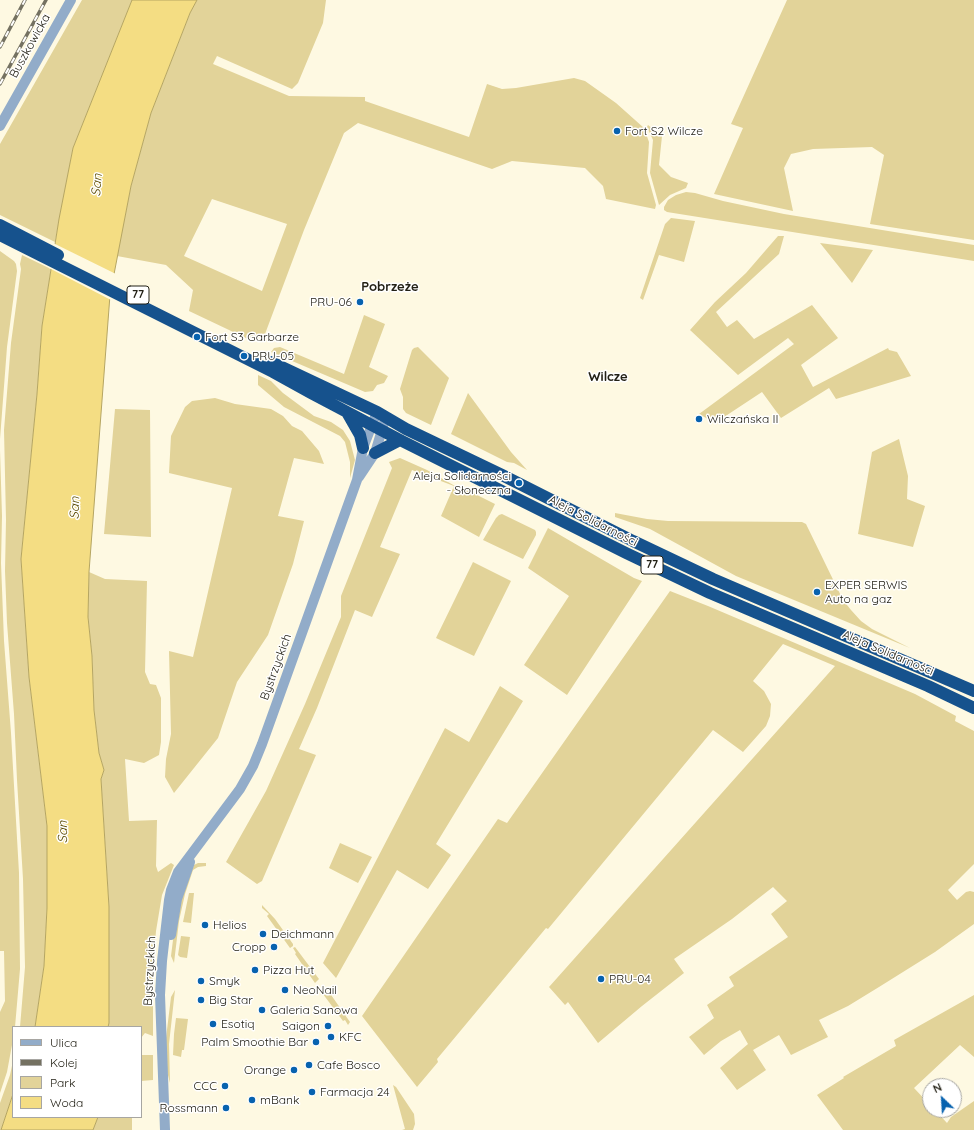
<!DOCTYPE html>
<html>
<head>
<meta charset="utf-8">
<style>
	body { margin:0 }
	#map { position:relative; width:974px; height:1130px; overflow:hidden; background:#fef9e2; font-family:Quicksand,sans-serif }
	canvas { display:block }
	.legend { position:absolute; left:12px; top:1026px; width:130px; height:92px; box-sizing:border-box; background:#fff; border:1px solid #a7a6a2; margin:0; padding:5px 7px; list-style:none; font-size:12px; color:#232116 }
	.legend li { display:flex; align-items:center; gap:8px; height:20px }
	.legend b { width:20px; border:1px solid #a7a6a2 }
	.north { position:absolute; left:922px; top:1078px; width:40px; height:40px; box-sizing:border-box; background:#fff; border:1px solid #a7a6a2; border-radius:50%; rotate:335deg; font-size:11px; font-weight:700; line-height:16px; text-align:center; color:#232116 }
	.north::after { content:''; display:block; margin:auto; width:14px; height:18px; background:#0762af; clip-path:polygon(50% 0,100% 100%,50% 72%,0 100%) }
</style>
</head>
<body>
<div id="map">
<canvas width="974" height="1130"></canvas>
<ul class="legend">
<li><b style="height:5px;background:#92acc9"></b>Ulica</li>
<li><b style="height:5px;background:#747161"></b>Kolej</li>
<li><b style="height:11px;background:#e2d399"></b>Park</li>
<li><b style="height:11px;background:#f4dd83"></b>Woda</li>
</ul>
<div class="north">N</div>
</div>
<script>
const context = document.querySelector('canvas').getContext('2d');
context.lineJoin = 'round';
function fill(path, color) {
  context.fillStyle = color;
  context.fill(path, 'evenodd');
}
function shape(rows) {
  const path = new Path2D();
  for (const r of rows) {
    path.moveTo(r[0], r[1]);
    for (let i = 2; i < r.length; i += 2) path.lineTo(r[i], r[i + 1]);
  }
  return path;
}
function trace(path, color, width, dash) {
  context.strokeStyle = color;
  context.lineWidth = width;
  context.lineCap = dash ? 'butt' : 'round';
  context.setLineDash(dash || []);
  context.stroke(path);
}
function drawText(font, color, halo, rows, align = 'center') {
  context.font = font + ' Quicksand,sans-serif';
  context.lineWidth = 3;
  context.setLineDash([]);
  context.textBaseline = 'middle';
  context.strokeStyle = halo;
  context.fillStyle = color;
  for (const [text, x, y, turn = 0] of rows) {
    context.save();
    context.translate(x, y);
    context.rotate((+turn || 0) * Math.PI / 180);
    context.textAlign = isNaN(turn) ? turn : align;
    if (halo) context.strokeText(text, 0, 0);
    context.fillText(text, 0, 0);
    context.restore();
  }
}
const green = shape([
	[82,0,132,0,73,148,55,242,0,215,0,144],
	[197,0,326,0,323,23,298,83,292,89,217,56,213,64,289,96,365,97,365,101,469,137,487,84,502,89,516,88,574,78,585,81,616,103,644,128,649,142,647,173,656,205,655,209,606,199,603,186,585,168,512,161,492,169,358,123,344,133,304,230,265,334,256,339,248,339,189,311,193,290,166,265,117,256,131,186,151,113,190,13],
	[212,199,287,224,262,291,184,256],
	[787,0,974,0,974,240,870,224,884,155,872,147,813,149,791,154,784,168,793,211,714,194,743,128,731,124],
	[648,125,662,136,659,165,671,177,688,183,686,188,670,195,659,205,650,173,653,140,647,127],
	[686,192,695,193,723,201,784,214,974,245,974,261,667,212,664,210,664,207,668,200,676,195],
	[671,218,695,221,684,262,659,255,643,300,640,298,665,224],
	[778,236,784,236,779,254,716,312,727,327,737,320,754,339,812,305,838,338,801,365,813,387,888,348,889,350,897,352,911,376,836,399,829,388,781,418,762,392,715,423,699,414,794,344,788,338,738,375,690,330,715,302,746,273],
	[820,243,873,250,852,283],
	[0,251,14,261,16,264,17,271,7,347,0,439],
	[22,255,51,269,42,326,37,394,21,559,29,677,47,826,47,908,44,966,35,1027,20,1027,25,967,23,879,17,780,14,714,7,623,5,571,6,520,4,430,11,343,21,269,20,264],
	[364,315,385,324,369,367,388,376,384,383,377,385,373,391,365,392,271,352,274,348,280,347,344,374],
	[418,347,449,378,431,425,406,413,403,409,403,397,400,389,412,350,414,348],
	[258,375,271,381,283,393,314,416,331,422,343,430,350,441,355,460,350,478,350,462,345,442,340,436,284,407,258,385],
	[468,393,511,452,527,470,514,463,507,462,451,434],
	[215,398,235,404,271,409,283,416,292,426,302,431,319,451,324,464,294,458,278,516,304,521,293,564,268,635,237,682,218,738,174,793,165,777,166,759,171,734,169,651,193,657,232,488,169,473,171,436,185,407,192,401],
	[115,409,150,410,151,537,104,534],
	[899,439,908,476,907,499,925,506,913,547,858,534,872,452],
	[0,450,2,516,1,563,4,641,11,733,19,873,20,969,15,1027,13,1027,12,1045,7,1072,0,1093,0,1012,5,1001,4,951,0,951],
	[400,458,427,470,455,486,471,492,495,504,479,537,441,516,454,486,412,470,380,547,400,554,372,617,355,610,317,708,299,749,316,755,262,881,257,884,226,862,266,791,305,704,341,617,341,596,392,468,389,462],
	[615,513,647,519,668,521,802,522,806,524,843,600,851,610,861,621,872,629,910,648,736,576,650,529,615,517],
	[502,514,535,530,536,532,536,535,523,559,483,540,496,518,499,515],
	[548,528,634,578,642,581,567,695,524,665,569,596,528,568],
	[473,562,511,581,474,656,436,638],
	[89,572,105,579,147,581,145,672,150,684,156,685,161,698,161,742,159,755,144,763,125,759,129,821,157,820,156,866,158,872,171,863,174,865,162,895,156,931,153,967,153,1036,145,1033,141,1038,141,1027,108,1027,109,907,101,779,104,770,99,753,94,710,92,656,88,617],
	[670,591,708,606,915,694,956,716,955,721,974,731,974,864,948,890,957,900,966,892,970,891,974,892,974,924,935,952,879,987,848,1006,819,1020,828,1037,791,1055,779,1035,753,1050,766,1070,737,1090,720,1068,748,1044,740,1030,721,1041,704,1055,689,1037,714,1018,707,1005,734,986,729,977,788,937,771,914,787,901,773,887,732,919,674,959,684,973,642,1006,598,1043,568,1002,565,1005,549,987,835,666,783,644,753,681,764,691,771,704,770,716,766,726,743,752,713,730,548,929,546,928,437,1059,438,1062,417,1087,362,1016,498,819,507,823],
	[500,686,523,701,436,844,451,855,428,889,397,870,336,978,323,963,445,728,469,742],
	[340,843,372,857,358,883,329,868],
	[198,863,206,863,206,866,198,867,193,870,185,894,179,921,174,963,171,956,177,908,194,865],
	[189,893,194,893,191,923,183,922],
	[262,905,275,919,293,944,293,946,290,948,267,916,269,914,262,908],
	[181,936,190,937,187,958,180,957,178,955],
	[295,947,319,979,315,983,295,954,296,953,293,948],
	[175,990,169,1044,170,1083,167,1071,165,1046,171,997],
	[327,992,329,992,350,1022,348,1025,345,1020,343,1021,323,994],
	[974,995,974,1057,960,1045,914,1088,930,1105,930,1110,935,1110,947,1123,951,1117,974,1101,974,1130,843,1130,817,1095,844,1078,843,1077,896,1046,894,1040],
	[176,1018,188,1019,184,1050,182,1050,181,1057,173,1055,174,1034],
	[141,1055,153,1055,153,1080,141,1081],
	[13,1061,13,1094,1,1130,0,1130,0,1103,10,1075],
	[393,1085,396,1087,414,1114,415,1124,413,1130,402,1130,405,1129],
	[98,1117,132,1117,132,1130,93,1130]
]);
const water = shape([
	[132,0,197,0,190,13,151,113,131,186,110,295,89,572,88,617,92,656,94,710,99,753,104,770,101,779,109,907,109,1023,108,1027,35,1027,44,966,47,908,47,826,29,677,21,559,37,394,42,326,59,219,73,148,132,0],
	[13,1094,13,1117,98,1117,93,1130,1,1130,13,1094]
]);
const pier = shape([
	[53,243,116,274,111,300,49,268]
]);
const minor = shape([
	[0,126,71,0],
	[359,477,375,453,384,423],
	[171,935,177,899,190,862],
	[165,1130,160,995,162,961,169,900,171,890,178,872,240,789,253,766,262,744,357,480,363,448,377,412]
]);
const highway = shape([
	[0,225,58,255],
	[0,235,273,372,311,393,400,440,626,553,710,593,928,686,974,708],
	[271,362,377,412,406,429,502,475,633,541,713,579,974,691],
	[348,414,360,435,363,448],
	[375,453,400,440]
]);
const rail = shape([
	[0,47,25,0],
	[0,84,46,0]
]);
const markers = [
	[617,131,4,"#0762af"],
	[360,302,4,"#0762af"],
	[197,337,4,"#0762af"],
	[244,356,4,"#0762af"],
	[699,419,4,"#0762af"],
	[519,483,4,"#0762af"],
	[817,592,4,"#0762af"],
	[205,925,4,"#0762af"],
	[263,934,4,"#0762af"],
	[274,947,4,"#0762af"],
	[255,970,4,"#0762af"],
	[601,979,4,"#0762af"],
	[201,981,4,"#0762af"],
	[285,990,4,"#0762af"],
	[201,1000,4,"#0762af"],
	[262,1010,4,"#0762af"],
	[213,1024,4,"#0762af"],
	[328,1026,4,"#0762af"],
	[331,1037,4,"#0762af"],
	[316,1042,4,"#0762af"],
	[309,1065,4,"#0762af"],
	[294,1070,4,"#0762af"],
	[225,1086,4,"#0762af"],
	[312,1092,4,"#0762af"],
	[252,1100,4,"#0762af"],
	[226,1108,4,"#0762af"]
];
const shields = [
	[138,295,22],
	[652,565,22]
];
const shieldNames = [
	["77",138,295],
	["77",652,565]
];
const streetNames = [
	["Buszkowicka",30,46,-61],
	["Aleja Solidarności",593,521,27],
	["Aleja Solidarności",888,653,23],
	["Bystrzyckich",276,667,-70],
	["Bystrzyckich",150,971,-87]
];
const poiNames = [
	["Fort S2 Wilcze",625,131],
	["PRU-06",352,302,"right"],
	["Fort S3 Garbarze",205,337],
	["PRU-05",252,356],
	["Wilczańska II",707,419],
	["Aleja Solidarności",511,476,"right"],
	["- Słoneczna",511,490,"right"],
	["EXPER SERWIS",825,585],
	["Auto na gaz",825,599],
	["Helios",213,925],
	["Deichmann",271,934],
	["Cropp",266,947,"right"],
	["Pizza Hut",263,970],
	["PRU-04",609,979],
	["Smyk",209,981],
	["NeoNail",293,990],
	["Big Star",209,1000],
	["Galeria Sanowa",270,1010],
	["Esotiq",221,1024],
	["Saigon",320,1026,"right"],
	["KFC",339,1037],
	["Palm Smoothie Bar",308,1042,"right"],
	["Cafe Bosco",317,1065],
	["Orange",286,1070,"right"],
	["CCC",217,1086,"right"],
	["Farmacja 24",320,1092],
	["mBank",260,1100],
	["Rossmann",218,1108,"right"]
];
const waterNames = [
	["San",97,185,-85],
	["San",75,508,-88],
	["San",63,832,-90]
];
const neighbourhoodNames = [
	["Pobrzeże",390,287],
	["Wilcze",608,377]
];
fill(green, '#e2d399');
fill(water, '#f4dd83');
trace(water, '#b5a562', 1);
fill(pier, '#fef9e2');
trace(minor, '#92acc9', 10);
trace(highway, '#16528d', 12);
trace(rail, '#747161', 3.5);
trace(rail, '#fff', 2, [6]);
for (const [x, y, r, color] of markers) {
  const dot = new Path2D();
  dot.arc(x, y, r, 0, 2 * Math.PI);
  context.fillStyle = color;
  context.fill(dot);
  trace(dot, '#fff', 1.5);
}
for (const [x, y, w] of shields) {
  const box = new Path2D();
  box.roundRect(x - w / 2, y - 9, w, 18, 3);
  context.fillStyle = '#fff';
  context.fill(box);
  trace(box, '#232116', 1);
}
drawText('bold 11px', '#232116', null, shieldNames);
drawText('12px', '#232116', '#fff', streetNames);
drawText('12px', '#232116', '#fff', poiNames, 'left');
drawText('italic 13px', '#5a4a00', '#fff', waterNames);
drawText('bold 13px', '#232116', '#fff', neighbourhoodNames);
</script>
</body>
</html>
